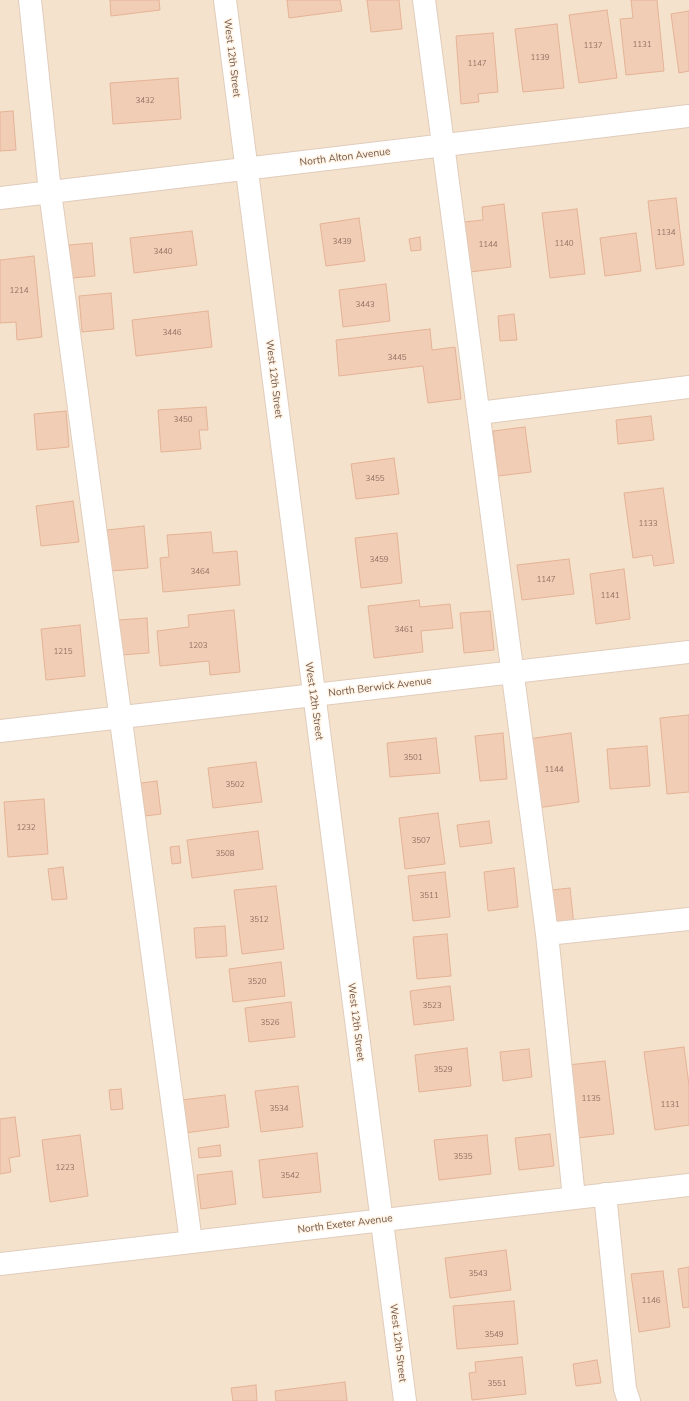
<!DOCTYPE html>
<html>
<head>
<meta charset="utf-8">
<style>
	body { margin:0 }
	canvas { display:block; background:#fcf0df }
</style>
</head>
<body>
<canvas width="689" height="1401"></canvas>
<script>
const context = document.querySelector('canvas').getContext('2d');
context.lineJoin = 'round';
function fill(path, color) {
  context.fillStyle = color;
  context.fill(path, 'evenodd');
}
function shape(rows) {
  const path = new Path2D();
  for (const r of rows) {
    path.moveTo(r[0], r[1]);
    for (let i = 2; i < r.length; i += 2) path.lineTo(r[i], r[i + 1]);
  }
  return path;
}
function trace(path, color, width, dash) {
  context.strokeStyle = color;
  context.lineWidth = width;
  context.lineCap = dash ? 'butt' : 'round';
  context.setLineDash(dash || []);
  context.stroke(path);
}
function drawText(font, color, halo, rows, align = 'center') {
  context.font = font + ' Mulish,sans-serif';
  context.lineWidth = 3;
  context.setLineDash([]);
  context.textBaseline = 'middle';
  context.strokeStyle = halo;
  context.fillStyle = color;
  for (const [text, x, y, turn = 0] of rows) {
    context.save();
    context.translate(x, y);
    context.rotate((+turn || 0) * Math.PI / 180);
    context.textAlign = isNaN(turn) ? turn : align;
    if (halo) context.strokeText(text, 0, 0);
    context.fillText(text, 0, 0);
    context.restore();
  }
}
const residential = shape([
	[0,0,689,0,689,1401,0,1401]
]);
const building = shape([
	[110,0,159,0,160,10,111,16,110,0],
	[287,0,340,0,342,11,289,18,287,0],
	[367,0,399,0,402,29,371,32,367,0],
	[631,0,657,0,664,71,626,75,620,19,633,18,631,0],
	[607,10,617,78,579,83,569,15,607,10],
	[689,11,689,71,679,73,671,14,689,11],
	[557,24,564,88,523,92,515,29,557,24],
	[493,33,498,92,478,94,479,102,461,104,456,36,493,33],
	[178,78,181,119,113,124,110,83,178,78],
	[13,111,16,150,0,151,0,112,13,111],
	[676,198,684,265,656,269,648,201,676,198],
	[504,204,511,267,470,272,464,222,483,220,482,207,504,204],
	[577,209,585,274,550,278,542,213,577,209],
	[359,218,365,261,326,266,320,224,359,218],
	[192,231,197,265,134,273,130,238,192,231],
	[636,233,641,271,605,276,600,238,636,233],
	[420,237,421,250,411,251,409,239,420,237],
	[92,243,95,276,72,278,69,245,92,243],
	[34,256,42,337,17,340,16,322,0,323,0,260,34,256],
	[386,284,390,321,343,327,339,290,386,284],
	[111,293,114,329,82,332,79,296,111,293],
	[208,311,212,347,136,356,132,320,208,311],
	[514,314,517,340,500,341,498,316,514,314],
	[430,329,432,350,455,347,461,399,428,403,423,366,339,376,336,340,430,329],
	[206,407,208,430,199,430,201,449,161,452,158,410,206,407],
	[66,411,69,447,37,450,34,414,66,411],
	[651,416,654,440,618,444,616,420,651,416],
	[525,427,531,472,498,476,493,431,525,427],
	[394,458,399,494,356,499,351,464,394,458],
	[663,488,674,563,654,566,652,555,633,558,624,493,663,488],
	[73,501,79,542,41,546,36,506,73,501],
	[144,526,148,568,111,571,107,530,144,526],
	[211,532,213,553,237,551,240,585,163,592,160,558,169,557,167,535,211,532],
	[397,533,402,583,361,588,355,538,397,533],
	[569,559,574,594,522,600,517,565,569,559],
	[624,569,630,619,596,624,590,574,624,569],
	[419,600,420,607,450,604,453,628,421,631,423,652,374,658,368,606,419,600],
	[234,610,240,672,210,675,209,661,160,666,157,631,189,627,188,615,234,610],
	[490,611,494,650,464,653,460,613,490,611],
	[147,618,149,653,121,655,118,620,147,618],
	[80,625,85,676,46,680,41,629,80,625],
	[689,715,689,792,667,794,660,718,689,715],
	[503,733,507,779,480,781,475,736,503,733],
	[571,733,579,802,537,808,528,739,571,733],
	[436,738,440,773,390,777,387,743,436,738],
	[647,746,650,786,610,789,607,749,647,746],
	[256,762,262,802,213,808,208,768,256,762],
	[157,781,161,814,145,816,141,783,157,781],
	[44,799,48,854,8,857,4,802,44,799],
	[438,813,445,864,405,869,399,818,438,813],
	[489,821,492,843,460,847,457,825,489,821],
	[258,831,263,869,192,878,187,840,258,831],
	[179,846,181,863,172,864,170,847,179,846],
	[63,867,67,899,52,900,48,869,63,867],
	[514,868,518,907,488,911,484,872,514,868],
	[445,872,450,917,413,921,408,876,445,872],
	[276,886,284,949,242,954,234,890,276,886],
	[570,888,574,925,556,928,552,890,570,888],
	[225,926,227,956,196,958,194,928,225,926],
	[447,934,451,976,417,979,413,937,447,934],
	[281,962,285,996,233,1002,229,969,281,962],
	[450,986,454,1020,414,1025,410,991,450,986],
	[291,1002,295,1037,249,1042,245,1008,291,1002],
	[684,1047,689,1085,689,1125,655,1130,644,1052,684,1047],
	[467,1048,471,1086,419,1092,415,1055,467,1048],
	[529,1049,532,1077,503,1081,500,1052,529,1049],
	[605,1061,614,1134,577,1138,568,1065,605,1061],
	[298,1086,303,1127,261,1132,255,1091,298,1086],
	[121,1089,123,1109,111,1110,109,1090,121,1089],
	[225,1095,229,1127,185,1133,181,1100,225,1095],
	[15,1117,20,1156,9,1158,11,1172,0,1174,0,1119,15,1117],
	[550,1134,554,1166,519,1170,515,1138,550,1134],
	[80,1135,88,1196,50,1202,42,1140,80,1135],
	[487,1135,491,1174,439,1180,434,1140,487,1135],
	[220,1145,221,1156,199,1158,198,1148,220,1145],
	[317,1153,321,1192,263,1198,259,1160,317,1153],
	[232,1171,236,1204,201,1209,197,1175,232,1171],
	[506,1250,511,1290,450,1298,445,1258,506,1250],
	[689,1267,689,1307,683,1308,678,1269,689,1267],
	[663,1271,670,1327,639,1332,631,1274,663,1271],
	[514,1301,518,1344,457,1349,453,1306,514,1301],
	[522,1357,526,1394,472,1400,469,1373,476,1372,475,1362,522,1357],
	[597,1360,601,1383,576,1386,573,1364,597,1360],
	[345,1382,347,1401,276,1401,275,1391,345,1382],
	[256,1385,257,1401,233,1401,231,1388,256,1385]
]);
const minor = shape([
	[30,0,50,192,191,1242],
	[225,0,405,1401],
	[424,0,547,934,574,1198],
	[0,198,689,116],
	[479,413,689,387],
	[0,731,689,652],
	[547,934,689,919],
	[605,1194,625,1389,629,1401],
	[0,1264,689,1185]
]);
const numberNames = [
	["1131",642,45],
	["1137",593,46],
	["1139",540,58],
	["1147",477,64],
	["3432",145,101],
	["1134",666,233],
	["3439",342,242],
	["1140",564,244],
	["1144",488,245],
	["3440",163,252],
	["1214",19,291],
	["3443",365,305],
	["3446",172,333],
	["3445",397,358],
	["3450",183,420],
	["3455",375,479],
	["1133",648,524],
	["3459",379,560],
	["3464",200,572],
	["1147",546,580],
	["1141",610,596],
	["3461",404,630],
	["1203",198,646],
	["1215",63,652],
	["3501",413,758],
	["1144",554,770],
	["3502",235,785],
	["1232",26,828],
	["3507",421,841],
	["3508",225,854],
	["3511",429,896],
	["3512",259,920],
	["3520",257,982],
	["3523",432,1006],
	["3526",270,1023],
	["3529",443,1070],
	["1135",591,1099],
	["1131",670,1105],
	["3534",279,1109],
	["3535",463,1157],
	["1223",65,1168],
	["3542",290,1176],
	["3543",478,1274],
	["1146",651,1301],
	["3549",494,1335],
	["3551",497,1384]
];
const streetNames = [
	["West 12th Street",232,58,83],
	["North Alton Avenue",345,157,-7],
	["West 12th Street",274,379,83],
	["North Berwick Avenue",380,687,-7],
	["West 12th Street",314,701,82],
	["West 12th Street",356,1022,83],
	["North Exeter Avenue",345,1224,-7],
	["West 12th Street",398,1343,83]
];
fill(residential, '#f4e2cd');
fill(building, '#f2cdb6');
trace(building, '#e5b396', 1);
trace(minor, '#e0ccbb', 24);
trace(minor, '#fff', 22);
drawText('8px', '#937463', null, numberNames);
drawText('10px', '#735647', '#fff4e5', streetNames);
</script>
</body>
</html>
